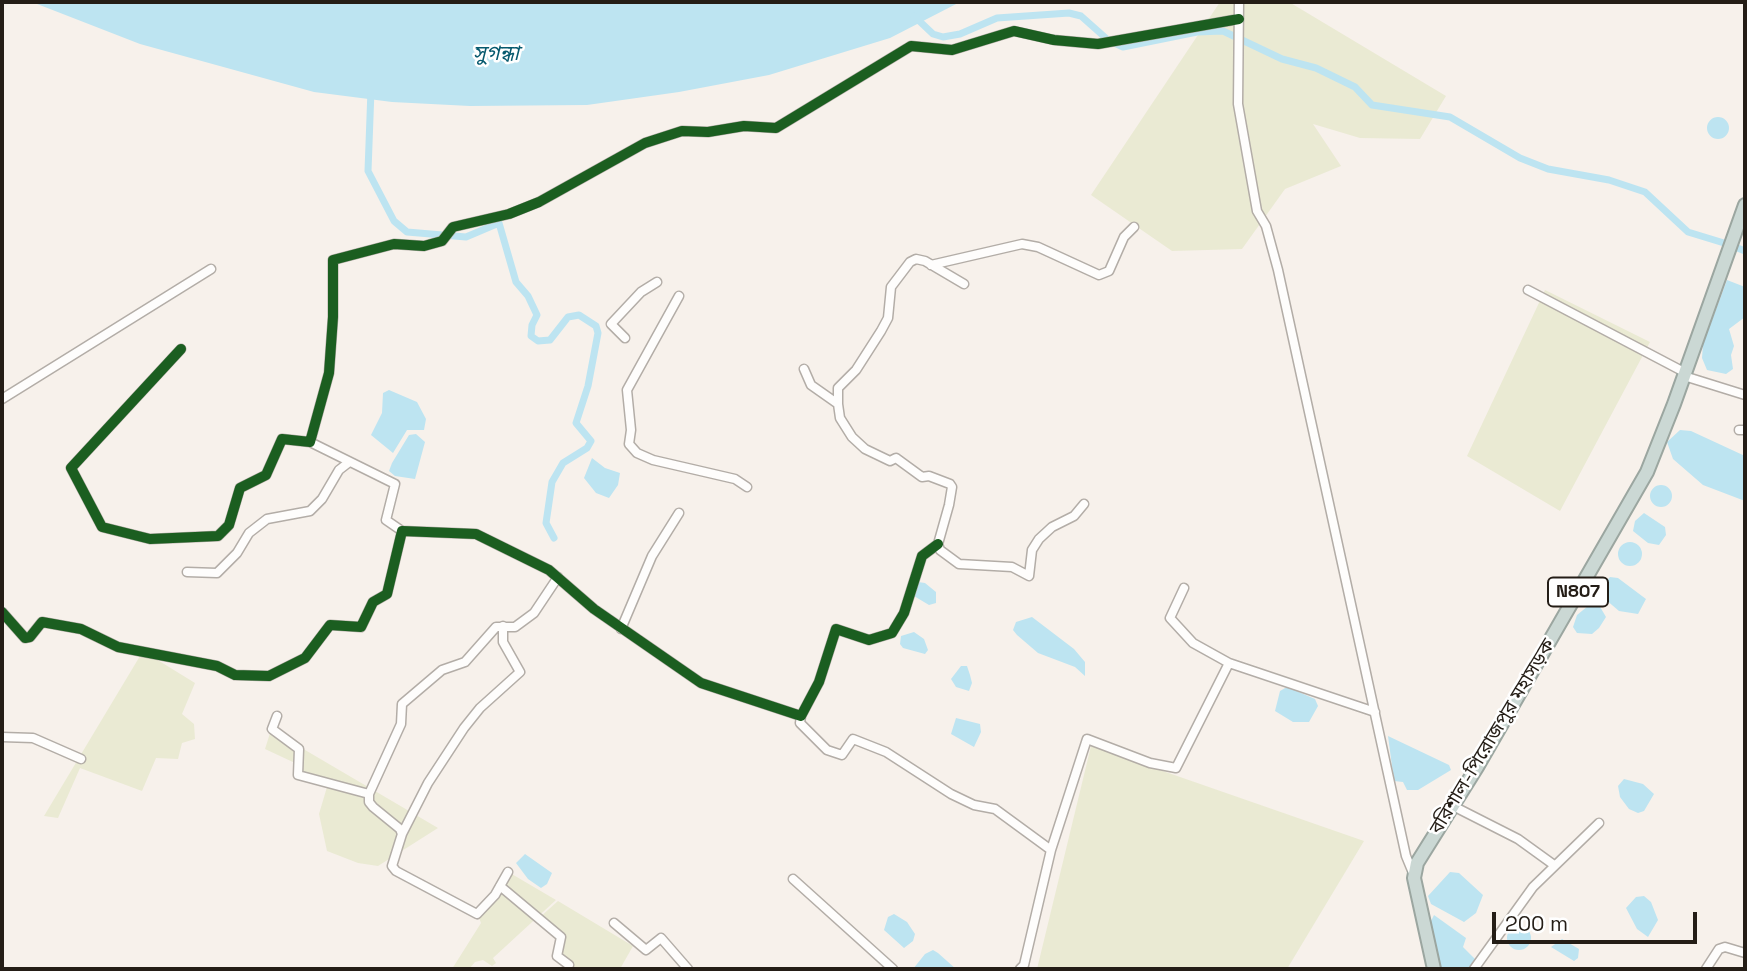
<!DOCTYPE html>
<html>
<head>
<meta charset="utf-8">
<style>
  body { margin:0 }
  #map { position:relative; width:1747px; height:971px; overflow:hidden; background:#f7f1eb; font-family:"Space Grotesk",sans-serif }
  canvas { display:block }
  .frame { position:absolute; inset:0; border:4px solid #241d16; pointer-events:none }
  .scale { position:absolute; left:1492px; top:912px; width:205px; height:32px; box-sizing:border-box; border:4px solid #241d16; border-top:0; padding-left:9px; font-size:21px; line-height:24px; white-space:nowrap; color:#241d16; -webkit-text-stroke:5px #fff; paint-order:stroke }
</style>
</head>
<body>
<div id="map">
<canvas width="1747" height="971"></canvas>
<div class="frame"></div>
<div class="scale">200 m</div>
</div>
<script>
const ctx = document.querySelector('canvas').getContext('2d');
ctx.lineJoin = 'round';
function paint(path, color) { ctx.fillStyle = color; ctx.fill(path, 'evenodd'); }
const toPath = rows => new Path2D(rows.map(r => 'M' + r).join(''));
function strokePath(path, color, width, dash) { ctx.strokeStyle = color; ctx.lineWidth = width; ctx.lineCap = dash ? 'butt' : 'round'; ctx.setLineDash(dash || []); ctx.stroke(path); }
function drawText(font, color, halo, rows, align = 'center') {
  ctx.font = font + ' "Space Grotesk","Noto Sans Bengali",sans-serif'; ctx.lineWidth = 5; ctx.setLineDash([]); ctx.textBaseline = 'middle'; ctx.strokeStyle = halo; ctx.fillStyle = color; for (const [text, x, y, turn = 0] of rows) {
    ctx.save(); ctx.translate(x, y); ctx.rotate((+turn || 0) * Math.PI / 180); ctx.textAlign = isNaN(turn) ? turn : align; if (halo) ctx.strokeText(text, 0, 0); ctx.fillText(text, 0, 0); ctx.restore();
  }
}
const green = toPath([
  [1220,2,1289,2,1446,96,1420,139,1360,138,1313,124,1341,166,1285,189,1242,249,1172,251,1091,195],
  [1545,290,1650,342,1560,511,1467,456],
  [143,651,195,683,182,714,194,724,195,739,182,743,178,759,156,758,142,791,80,768,58,818,44,816],
  [271,730,438,828,378,866,358,863,327,851,319,814,327,787,295,778,295,763,265,749],
  [1091,746,1364,841,1287,969,1037,969],
  [510,873,556,900,493,958,496,963,492,966,483,960,475,962,469,969,452,969,481,923,478,915],
  [558,901,633,946,620,969,571,967,559,954,564,938,539,918]
]);
const water = toPath([
  [32,2,960,2,890,38,769,75,679,92,587,105,470,106,392,102,314,92,140,44],
  '1707 128a11 11 0 1 1 22 0a11 11 0 1 1-22 0Z',
  [1727,280,1745,287,1745,317,1729,329,1734,346,1731,355,1733,369,1726,374,1707,370,1702,358,1703,344],
  [389,390,417,402,426,419,424,430,407,430,393,453,371,435,382,413,383,393],
  [1680,430,1691,431,1745,456,1745,501,1703,485,1673,459,1667,442],
  [416,434,425,442,415,479,395,476,389,471,392,463,409,435],
  [592,458,605,468,620,473,618,485,609,498,596,493,584,478],
  '1650 496a11 11 0 1 1 22 0a11 11 0 1 1-22 0Z',
  [1644,513,1665,527,1666,535,1659,545,1648,543,1633,531,1635,521],
  '1618 554a12 12 0 1 1 24 0a12 12 0 1 1-24 0Z',
  [1610,577,1618,578,1646,599,1638,614,1619,611,1605,599,1602,586],
  [918,582,925,583,936,592,936,603,929,605,914,596],
  [1599,605,1606,617,1599,628,1592,634,1577,633,1573,627,1577,615,1588,606],
  [1032,617,1074,649,1085,662,1085,676,1075,667,1038,653,1017,635,1013,630,1016,622],
  [914,632,924,639,928,650,925,654,903,648,900,644,901,636],
  [961,666,967,666,970,675,972,683,969,691,956,687,951,679],
  [1287,687,1315,699,1318,706,1309,722,1293,722,1275,711,1280,691],
  [956,718,980,724,981,732,974,747,951,734],
  [1388,736,1449,765,1451,770,1418,790,1407,790,1403,782,1394,781],
  [1624,779,1643,784,1654,794,1644,811,1638,813,1629,809,1620,797,1618,786],
  [525,854,552,873,547,884,541,888,528,879,516,863],
  [1450,872,1459,873,1483,895,1476,913,1464,922,1431,904,1428,896],
  [1644,896,1651,902,1658,920,1648,937,1637,929,1626,908,1636,897],
  [894,914,907,922,915,934,913,941,904,948,884,930,888,917],
  [1434,915,1466,938,1463,947,1475,959,1468,969,1441,969,1429,925],
  '1507 938a12 12 0 1 1 24 0a12 12 0 1 1-24 0Z',
  [1562,939,1579,949,1578,958,1574,961,1551,947],
  [933,950,938,953,956,969,913,969,925,954]
]);
const canal = toPath([
  [914,16,933,34,943,37,960,34,997,18,1069,13,1081,16,1108,40,1123,47,1197,32,1223,31,1282,59,1316,68,1355,87,1372,105,1450,117,1520,158,1548,169,1609,180,1645,192,1688,232,1724,243],
  [371,90,368,171,394,221,407,232,466,237,499,223,516,282,528,296,537,315,532,325,531,336,538,341,550,340,568,317,579,315,596,326,598,333,588,386,576,423,591,441,587,448,563,463,552,482,546,523,554,538],
  [1735,247,1745,251]
]);
const minor = toPath([
  [1239,2,1238,104,1257,211,1266,226,1278,270,1406,856,1413,873],
  [931,265,1022,244,1038,247,1099,275,1109,271,1124,237,1134,227],
  [1528,290,1686,373],
  [679,296,627,390,631,430,629,444,637,453,653,460,735,479,747,487],
  [625,338,611,324,641,292,657,282],
  [181,349,71,468,102,527,150,539,218,536,229,525,240,488,266,475,282,439,310,442,329,373,333,317,333,260,394,244,424,246,442,241,453,227,509,214,539,202,645,143,682,131,708,132,744,126,776,128,911,46,952,50,1014,31,1054,40,1098,44,1239,19],
  [804,369,811,385,838,404,840,418,852,437,865,449,890,461,896,458,922,477,929,476,950,484,952,487,949,505,938,544,940,550,959,564,1012,567,1029,576,1032,550,1039,539,1052,527,1074,516,1084,504],
  [1684,376,1745,395],
  [2,399,211,269],
  [838,404,838,388,856,370,881,331,888,318,891,287,910,262,916,259,925,261,964,284],
  [1739,430,1745,430],
  [310,442,395,484,386,520,402,531],
  [187,572,217,573,237,553,249,533,267,519,310,511,322,499,339,470,348,463],
  [1184,588,1170,618,1193,643,1229,663,1375,712],
  [2,612,25,638,30,637,42,622,81,629,118,647,217,666,235,675,269,676,305,658,330,625,361,627,373,602,387,594,402,531,476,534,549,570,594,609,701,683,801,716,819,682,836,629,869,640,892,633,904,613,922,556,938,544],
  [621,629,652,556,679,513],
  [277,716,272,729,299,749,298,775,369,794,369,802,373,807,400,829,402,834,392,866,396,871,477,914,495,895,508,872],
  [801,716,800,723,827,750,842,755,853,739,886,752,951,794,974,805,995,809,1051,850,1087,739,1150,763,1176,768,1229,663],
  [2,737,33,738,81,759],
  [369,794,401,724,402,704,442,670,465,662,496,627,515,627,534,613,558,577],
  [1453,806,1518,839,1554,865],
  [402,834,428,783,464,728,480,708,520,672,503,642,503,626],
  [793,879,893,969],
  [500,886,561,937,557,956,569,965],
  [614,923,646,950,661,938,688,969],
  [1020,969,1024,965,1051,850],
  [1474,969,1533,887,1599,823],
  [1706,969,1719,949,1725,947,1745,953]
]);
const highway = toPath([
  [1434,969,1414,878,1417,863,1477,767,1647,472,1674,404,1745,205]
]);
const cycleway = toPath([
  [181,349,71,468,102,527,150,539,218,536,229,525,240,488,266,475,282,439,310,442,329,373,333,317,333,260,394,244,424,246,442,241,453,227,509,214,539,202,645,143,682,131,708,132,744,126,776,128,911,46,952,50,1014,31,1054,40,1098,44,1239,19],
  [2,612,25,638,30,637,42,622,81,629,118,647,217,666,235,675,269,676,305,658,330,625,361,627,373,602,387,594,402,531,476,534,549,570,594,609,701,683,801,716,819,682,836,629,869,640,892,633,904,613,922,556,938,544]
]);
const shields = [
  [1578,592,60]
];
const shieldNames = [
  ["N807",1578,592]
];
const streetNames = [
  ["বরিশাল-পিরোজপুর মহাসড়ক",1493,737,-59]
];
const waterNames = [
  ["সুগন্ধা",496,54]
];
paint(green, '#eaead3');
paint(water, '#bde4f1');
strokePath(canal, '#bde4f1', 7);
strokePath(minor, '#b3ada7', 11);
strokePath(highway, '#9ba6a0', 16);
strokePath(minor, '#fefdfc', 8);
strokePath(highway, '#cbd8d4', 12);
strokePath(cycleway, '#1b5e20', 10);
for (const [x, y, w] of shields) { const box = new Path2D(); box.roundRect(x - w / 2, y - 14.5, w, 29, 5); ctx.fillStyle = '#fff'; ctx.fill(box); strokePath(box, '#241d16', 2); }
drawText('bold 18px', '#241d16', null, shieldNames);
drawText('19px', '#241d16', '#fff', streetNames);
drawText('italic 21px', '#06596e', '#fff', waterNames);
</script>
</body>
</html>
